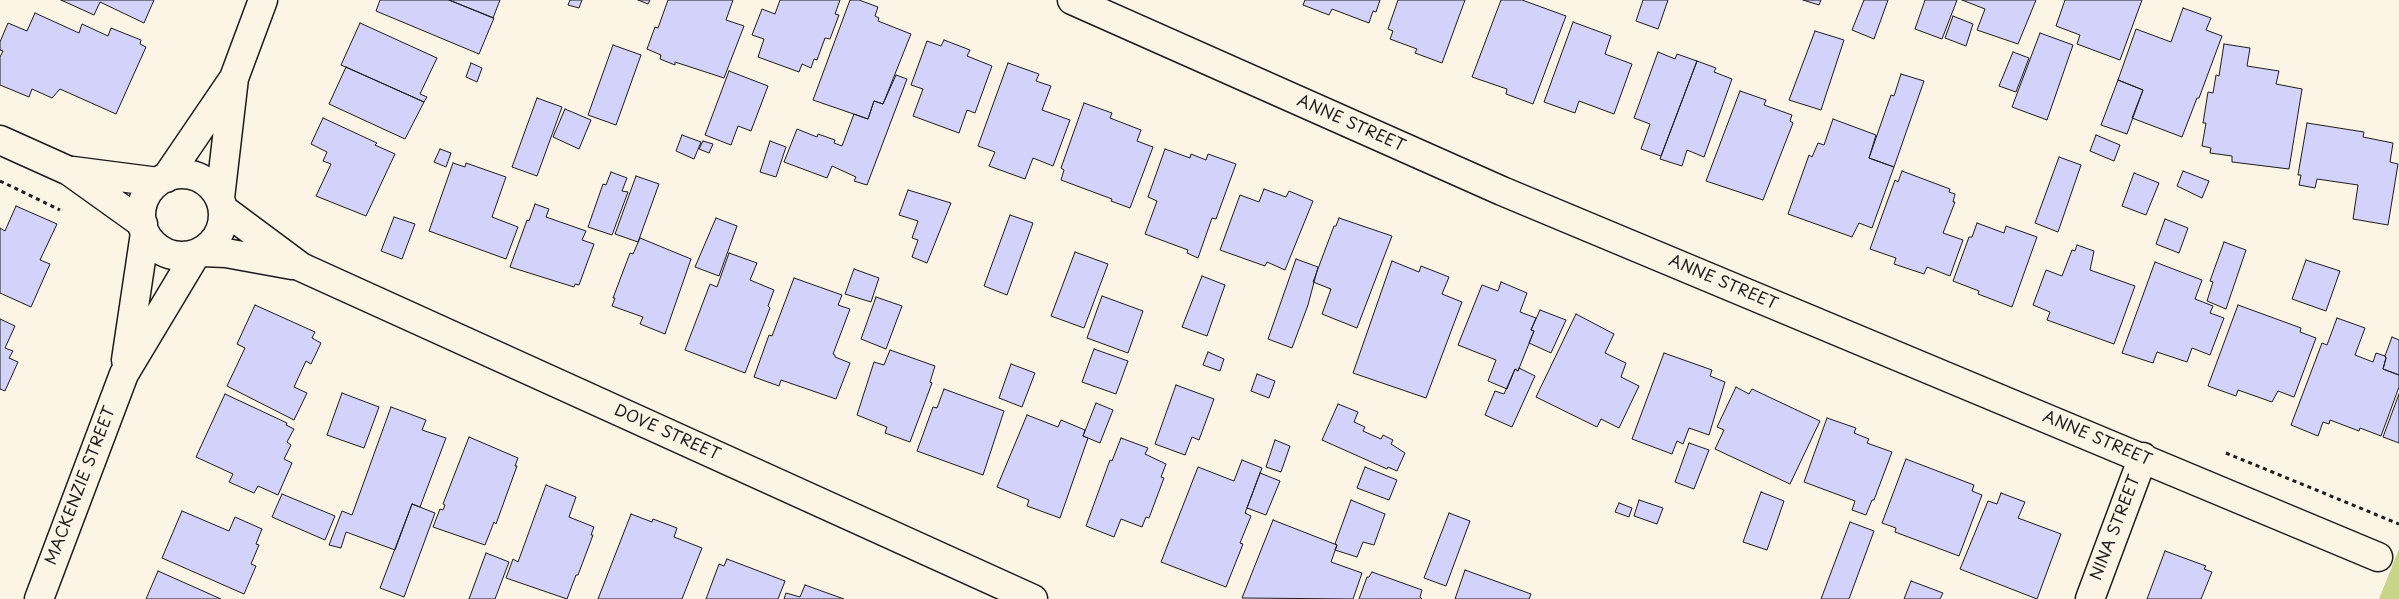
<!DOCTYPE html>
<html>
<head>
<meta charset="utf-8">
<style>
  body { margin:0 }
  canvas { display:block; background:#fcf5e5 }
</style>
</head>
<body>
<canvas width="2399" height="599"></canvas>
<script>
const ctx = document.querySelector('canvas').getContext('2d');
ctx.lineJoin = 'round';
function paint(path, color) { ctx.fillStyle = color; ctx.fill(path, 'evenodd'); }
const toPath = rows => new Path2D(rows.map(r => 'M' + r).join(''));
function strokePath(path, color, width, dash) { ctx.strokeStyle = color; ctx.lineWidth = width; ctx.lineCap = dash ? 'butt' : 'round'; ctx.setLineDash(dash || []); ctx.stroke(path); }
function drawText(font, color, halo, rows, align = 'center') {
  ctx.font = font + ' "Playpen Sans",sans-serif'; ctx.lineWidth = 4; ctx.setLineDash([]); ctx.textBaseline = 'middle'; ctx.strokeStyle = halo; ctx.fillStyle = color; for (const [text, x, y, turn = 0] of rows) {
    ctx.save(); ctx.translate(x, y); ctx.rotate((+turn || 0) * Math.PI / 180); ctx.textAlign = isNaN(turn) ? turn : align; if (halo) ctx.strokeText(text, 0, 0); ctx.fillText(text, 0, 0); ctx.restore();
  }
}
const green = toPath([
  [2399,549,2399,599,2379,599]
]);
const building = toPath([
  [61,0,154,0,144,23,100,2,94,15,61,0],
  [380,0,449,0,494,18,479,54,376,11,380,0],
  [449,0,500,0,493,18,449,0],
  [570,0,582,0,579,8,568,5,570,0],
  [638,0,650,0,648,4,638,0],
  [668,0,733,0,726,20,744,26,724,78,675,62,675,65,660,59,661,55,647,49,655,27,658,28,668,0],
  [780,0,840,0,835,14,839,15,830,39,825,38,817,60,814,59,811,68,802,64,799,72,758,57,764,39,752,35,762,9,775,14,780,0],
  [850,0,859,0,878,7,875,16,879,18,878,21,911,34,883,104,874,101,868,119,813,100,850,0],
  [1305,0,1380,0,1376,12,1373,11,1369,23,1332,9,1329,15,1303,5,1305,0],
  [1398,0,1465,0,1442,63,1415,53,1417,49,1390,39,1393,31,1388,29,1398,0],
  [1501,0,1522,0,1566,16,1533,104,1506,94,1507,89,1472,77,1501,0],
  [1643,0,1668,0,1658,29,1636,21,1643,0],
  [1803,0,1821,0,1819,5,1803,0],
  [1864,0,1888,0,1874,39,1852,30,1864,0],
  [1925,0,1957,0,1942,39,1915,29,1925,0],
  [1962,0,2036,0,2018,44,1977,30,1985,9,1962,0],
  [2065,0,2142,0,2120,60,2077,44,2080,35,2056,26,2065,0],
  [2183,8,2211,18,2206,30,2222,36,2199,98,2197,98,2182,137,2132,118,2143,90,2118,80,2136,29,2171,42,2183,8],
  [35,13,79,33,82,24,108,36,111,28,141,40,140,44,146,47,116,114,60,89,52,98,32,89,29,97,0,85,0,57,3,51,0,50,0,42,8,23,27,31,35,13],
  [1953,16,1973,24,1966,46,1945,38,1953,16],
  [1573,22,1611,36,1605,54,1632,64,1614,114,1579,101,1575,113,1544,102,1573,22],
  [360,23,437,58,420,94,427,97,424,102,341,65,360,23],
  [1815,31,1844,40,1821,110,1789,100,1815,31],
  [2040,33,2073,45,2047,120,2012,107,2040,33],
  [944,40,970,50,967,56,992,66,975,113,967,110,959,133,913,116,923,89,911,85,927,41,941,46,944,40],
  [2224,44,2250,48,2247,66,2279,71,2276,84,2302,89,2289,169,2232,162,2232,156,2210,153,2211,148,2202,146,2206,123,2203,123,2208,92,2213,93,2216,75,2219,76,2224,44],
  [613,45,641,55,616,125,588,115,613,45],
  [1658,52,1675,59,1677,54,1697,61,1661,156,1641,149,1650,124,1634,118,1658,52],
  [2013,52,2029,58,2016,92,1999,86,2013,52],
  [1697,61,1716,68,1714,72,1732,79,1704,157,1687,150,1682,166,1660,159,1697,61],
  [471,63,482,68,477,82,466,77,471,63],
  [1008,63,1039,74,1036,81,1051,86,1042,110,1070,120,1053,166,1033,158,1025,179,989,166,995,152,978,146,1008,63],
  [346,67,424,102,405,139,329,104,346,67],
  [729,71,768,86,751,131,738,126,731,145,705,135,729,71],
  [1901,74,1924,81,1894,167,1869,158,1891,95,1894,96,1901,74],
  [896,75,907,79,867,185,854,181,856,177,832,166,827,178,784,162,797,129,817,137,818,134,835,140,834,143,842,146,854,114,868,119,874,101,883,104,896,75],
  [2118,80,2143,90,2127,134,2101,125,2118,80],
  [1740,91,1766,100,1764,105,1792,115,1790,121,1793,123,1763,200,1706,181,1740,91],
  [537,98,562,107,537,176,512,167,537,98],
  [1084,103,1112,113,1110,118,1141,130,1137,141,1153,147,1130,208,1111,201,1112,199,1061,180,1064,170,1061,168,1084,103],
  [565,109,591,120,579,149,553,137,565,109],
  [323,118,377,143,375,145,395,154,366,216,316,196,331,164,323,161,327,152,311,144,323,118],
  [1833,119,1876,135,1869,158,1894,167,1872,228,1859,223,1852,237,1788,214,1809,155,1812,157,1818,143,1824,145,1833,119],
  [2307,123,2364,132,2363,137,2393,143,2390,162,2398,164,2388,225,2353,219,2358,185,2317,179,2315,188,2299,185,2301,175,2298,175,2307,123],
  [682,135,701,142,694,159,676,151,682,135],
  [2096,135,2120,145,2114,161,2090,151,2096,135],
  [703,141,713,144,709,153,699,149,703,141],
  [770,141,786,147,776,177,760,172,770,141],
  [440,149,451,153,446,167,434,162,440,149],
  [1165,149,1190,158,1191,154,1206,160,1208,154,1236,164,1216,219,1212,218,1198,258,1187,253,1188,250,1145,234,1157,201,1148,197,1165,149],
  [2059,157,2081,165,2058,232,2035,223,2059,157],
  [453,163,465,167,466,163,506,177,492,217,518,227,506,259,429,231,453,163],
  [1902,171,1950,189,1949,192,1955,194,1953,202,1955,202,1943,233,1963,240,1950,276,1927,267,1924,274,1894,264,1896,258,1870,249,1895,180,1898,182,1902,171],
  [2183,171,2209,181,2202,198,2177,186,2183,171],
  [611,172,627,178,622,191,628,192,612,235,588,227,603,184,606,185,611,172],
  [2134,173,2159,183,2146,215,2122,206,2134,173],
  [636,176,659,184,638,242,615,234,636,176],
  [1264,189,1286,197,1289,191,1313,201,1285,270,1267,262,1265,266,1220,250,1240,195,1259,202,1264,189],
  [908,190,951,203,927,263,912,257,918,240,912,238,918,221,899,215,908,190],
  [535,204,549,209,546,217,586,231,582,240,594,244,579,285,575,284,574,287,510,267,527,220,529,221,535,204],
  [16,206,57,224,40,260,50,264,31,307,0,293,0,228,5,231,16,206],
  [1010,215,1033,223,1007,295,984,286,1010,215],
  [394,217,415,224,402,259,381,251,394,217],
  [716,218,737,226,719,276,695,267,716,218],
  [1339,218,1392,236,1357,328,1322,314,1331,289,1313,282,1334,226,1336,226,1339,218],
  [2165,219,2188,228,2179,253,2156,244,2165,219],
  [1977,223,2004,233,2006,226,2037,237,2012,307,1978,294,1979,291,1953,281,1969,237,1972,237,1977,223],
  [640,238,691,259,665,334,640,324,643,317,612,306,615,298,613,298,630,253,633,254,640,238],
  [2224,242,2246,250,2226,309,2207,301,2213,282,2210,281,2224,242],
  [2077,245,2094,251,2090,270,2135,286,2114,344,2047,320,2050,312,2033,305,2046,270,2062,276,2072,250,2075,251,2077,245],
  [1075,252,1108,264,1084,328,1051,316,1075,252],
  [729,253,757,263,750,280,774,290,768,306,770,308,745,373,685,350,710,284,717,287,729,253],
  [1296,259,1318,267,1308,305,1292,348,1268,339,1296,259],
  [2306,260,2340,271,2326,311,2292,299,2306,260],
  [1392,261,1419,272,1421,266,1449,277,1442,294,1462,302,1426,398,1353,373,1392,261],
  [2155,262,2202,280,2195,299,2213,306,2210,313,2224,318,2210,355,2192,348,2187,362,2157,352,2153,363,2122,353,2155,262],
  [854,269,879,278,871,302,845,294,854,269],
  [1202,276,1225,285,1207,336,1182,327,1202,276],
  [794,278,842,295,838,305,850,309,833,354,835,355,835,357,850,363,836,399,781,380,779,386,754,377,769,335,772,336,794,278],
  [1501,282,1527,293,1520,312,1536,318,1531,330,1534,331,1518,371,1515,369,1507,389,1488,381,1496,360,1458,345,1482,285,1498,291,1501,282],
  [1102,296,1143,311,1128,353,1087,338,1102,296],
  [876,297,902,306,886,349,861,339,876,297],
  [255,305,315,332,312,338,321,343,311,364,306,361,294,387,307,393,294,420,227,386,245,348,237,344,255,305],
  [2238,305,2301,328,2300,332,2316,338,2294,397,2278,391,2272,402,2238,390,2236,396,2208,386,2238,305],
  [1540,310,1566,320,1551,353,1529,343,1534,331,1531,330,1540,310],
  [1576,314,1614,334,1605,353,1626,363,1621,377,1639,386,1619,428,1601,419,1597,427,1536,397,1576,314],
  [2337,318,2365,328,2355,355,2373,362,2376,353,2385,356,2386,358,2383,369,2399,375,2399,387,2381,436,2360,428,2359,431,2330,420,2329,424,2323,422,2318,436,2291,425,2322,343,2327,345,2337,318],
  [0,319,15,326,5,348,13,351,9,358,18,362,5,391,0,389,0,319],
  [2392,337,2399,340,2399,375,2383,369,2386,358,2385,356,2392,337],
  [1094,349,1128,361,1116,394,1082,382,1094,349],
  [890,350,935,366,930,382,932,383,910,442,885,433,887,427,857,415,874,362,884,365,890,350],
  [1208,352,1224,359,1220,371,1203,365,1208,352],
  [1664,353,1712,370,1710,376,1725,382,1709,435,1689,428,1683,444,1677,441,1672,454,1632,439,1664,353],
  [1011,364,1035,373,1022,407,999,398,1011,364],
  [1519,368,1535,376,1512,427,1485,415,1495,391,1504,394,1515,369,1518,371,1519,368],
  [1257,374,1275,381,1269,398,1251,391,1257,374],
  [1176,385,1214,399,1199,440,1192,437,1185,455,1155,444,1176,385],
  [1736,387,1749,394,1752,389,1820,421,1790,484,1715,449,1724,430,1717,427,1736,387],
  [944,389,1004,411,983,475,917,451,933,407,937,408,944,389],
  [342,393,379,407,364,448,327,435,342,393],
  [225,394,287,423,286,425,294,429,287,442,291,445,284,459,292,463,278,495,258,486,254,493,229,482,233,474,196,457,225,394],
  [2399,394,2399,443,2383,437,2399,394],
  [1096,403,1113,410,1100,443,1083,436,1096,403],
  [1338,404,1358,412,1354,422,1365,427,1363,431,1381,439,1383,435,1393,440,1391,444,1405,453,1397,471,1388,467,1387,469,1322,440,1338,404],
  [391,407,426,420,422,430,446,438,420,507,412,504,395,550,346,532,341,548,329,545,342,511,352,515,391,407],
  [1027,415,1058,427,1061,420,1085,430,1083,436,1088,438,1060,518,1027,506,1029,500,997,487,1027,415],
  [1827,418,1856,428,1854,433,1869,439,1867,443,1892,452,1874,500,1872,500,1866,515,1852,510,1855,501,1804,482,1827,418],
  [469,437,518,458,515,466,517,466,496,524,494,522,485,545,433,527,440,509,443,510,445,505,443,504,469,437],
  [1121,438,1148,448,1145,454,1166,464,1161,477,1164,478,1149,518,1146,517,1142,527,1121,519,1114,537,1086,526,1110,460,1112,461,1121,438],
  [1275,440,1290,446,1281,472,1266,467,1275,440],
  [1689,443,1709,450,1694,489,1675,482,1689,443],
  [1906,459,1974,485,1972,491,1982,495,1959,556,1895,532,1896,528,1882,523,1906,459],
  [1242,460,1262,468,1245,513,1251,516,1240,543,1243,544,1226,587,1161,562,1198,467,1234,481,1242,460],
  [1365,467,1397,480,1389,500,1357,488,1365,467],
  [1260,473,1280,481,1266,515,1247,508,1260,473],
  [546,485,576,497,569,517,594,527,591,535,593,535,578,575,576,575,567,599,506,578,513,559,518,562,546,485],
  [1761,492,1784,501,1767,550,1743,542,1761,492],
  [2001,493,2025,502,2018,518,2061,534,2037,599,1960,569,1988,501,1997,504,2001,493],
  [282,494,335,516,325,540,272,517,282,494],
  [1351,500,1385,514,1374,545,1363,542,1357,557,1335,550,1337,545,1335,544,1351,500],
  [1639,500,1663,508,1657,524,1634,516,1639,500],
  [1619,503,1632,508,1629,517,1615,512,1619,503],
  [412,504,435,513,404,597,380,588,412,504],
  [182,511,229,531,235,517,262,529,256,544,259,545,251,564,256,566,244,594,162,558,182,511],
  [1449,513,1470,521,1446,586,1424,578,1449,513],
  [631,514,652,522,653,519,677,528,674,537,702,548,682,599,598,599,631,514],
  [1273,520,1337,545,1331,562,1362,573,1353,599,1242,598,1273,520],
  [1850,522,1874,531,1849,599,1821,599,1850,522],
  [2165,551,2206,566,2204,569,2212,572,2201,599,2147,599,2165,551],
  [486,553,509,562,495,599,469,599,486,553],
  [727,559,785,581,778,599,706,599,719,564,724,566,727,559],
  [1465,570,1531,594,1529,599,1455,599,1465,570],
  [158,571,221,599,146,599,158,571],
  [1372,572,1422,590,1420,597,1422,599,1359,599,1367,577,1369,577,1372,572],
  [1911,581,1943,593,1940,599,1904,599,1911,581],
  [805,585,844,599,784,599,786,593,800,597,805,585]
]);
const path = toPath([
  [0,181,60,210],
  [2226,453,2399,524]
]);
const street = toPath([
  [1072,0,1502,191,2378,557],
  [0,140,69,171,143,224],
  [73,171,158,182],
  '141 215a41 41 0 1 1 82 0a41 41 0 1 1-82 0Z',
  [166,178,232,81],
  [220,198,234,78,263,0],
  [223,209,301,267,1033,599],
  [202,252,226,253,292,265],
  [126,360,145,233],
  [39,599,124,374,196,254],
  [2090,599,2143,457]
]);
const streetNames = [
  ["ANNE STREET",1351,124,24],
  ["ANNE STREET",1723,283,23],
  ["DOVE STREET",667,433,24],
  ["ANNE STREET",2097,439,23],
  ["MACKENZIE STREET",81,486,-69],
  ["NINA STREET",2116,528,-69]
];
paint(green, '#c8d488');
paint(building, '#d3d2fb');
strokePath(building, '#1c1c1c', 1);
strokePath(street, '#1c1c1c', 31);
strokePath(path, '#1c1c1c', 3, [4, 4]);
strokePath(street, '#fcf5e5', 28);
drawText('16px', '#1c1c1c', '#fcf5e5', streetNames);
</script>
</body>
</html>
